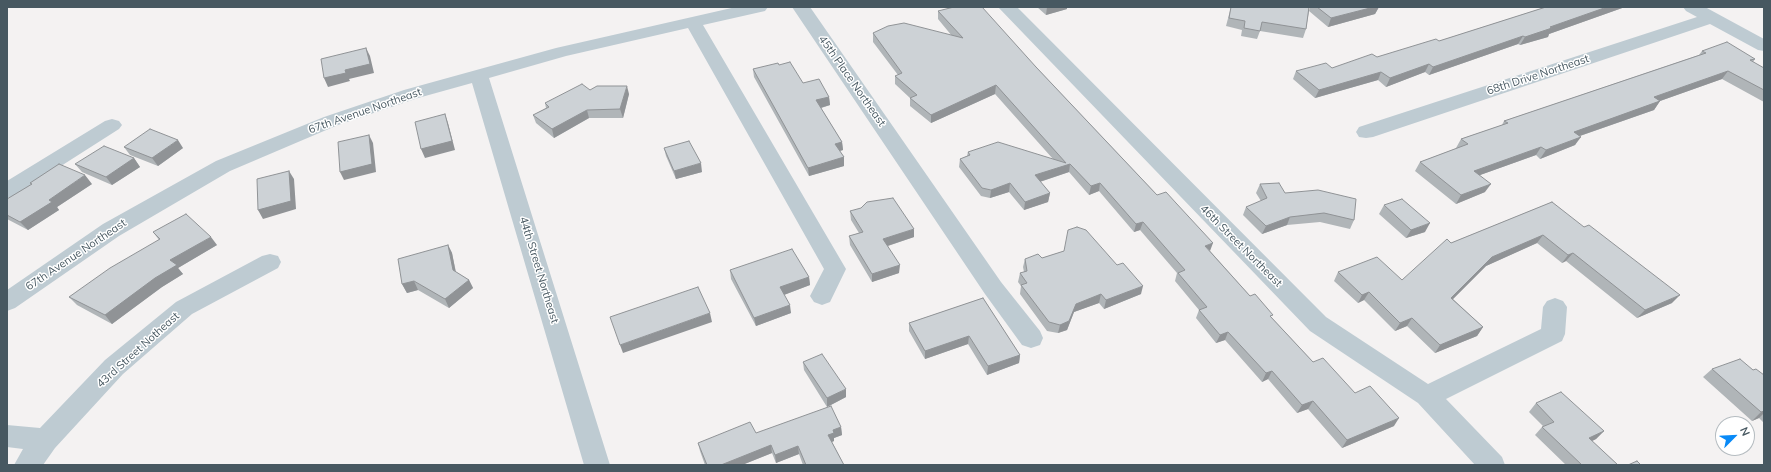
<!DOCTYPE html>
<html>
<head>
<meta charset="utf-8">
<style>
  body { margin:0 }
  #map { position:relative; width:1771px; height:472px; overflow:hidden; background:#f4f2f2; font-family:Mulish,sans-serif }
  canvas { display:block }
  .frame { position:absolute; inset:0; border:8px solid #475861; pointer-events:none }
  .north { position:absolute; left:1715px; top:416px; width:40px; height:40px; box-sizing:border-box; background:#fff; border:1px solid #b5bcc0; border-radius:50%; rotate:66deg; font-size:11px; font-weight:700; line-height:16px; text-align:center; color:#475861 }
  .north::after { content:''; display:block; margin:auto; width:14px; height:18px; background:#098af7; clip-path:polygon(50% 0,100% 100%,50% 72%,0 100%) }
</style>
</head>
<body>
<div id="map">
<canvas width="1771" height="472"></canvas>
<div class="frame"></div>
<div class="north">N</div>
</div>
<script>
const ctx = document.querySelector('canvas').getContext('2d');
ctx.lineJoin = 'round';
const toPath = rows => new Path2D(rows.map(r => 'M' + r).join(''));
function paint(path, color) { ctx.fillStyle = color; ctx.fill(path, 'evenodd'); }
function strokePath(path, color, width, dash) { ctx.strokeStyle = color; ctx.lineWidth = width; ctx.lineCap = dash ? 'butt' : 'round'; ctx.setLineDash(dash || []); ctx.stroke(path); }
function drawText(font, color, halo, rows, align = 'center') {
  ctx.font = font + ' Mulish,sans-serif'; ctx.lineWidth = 3; ctx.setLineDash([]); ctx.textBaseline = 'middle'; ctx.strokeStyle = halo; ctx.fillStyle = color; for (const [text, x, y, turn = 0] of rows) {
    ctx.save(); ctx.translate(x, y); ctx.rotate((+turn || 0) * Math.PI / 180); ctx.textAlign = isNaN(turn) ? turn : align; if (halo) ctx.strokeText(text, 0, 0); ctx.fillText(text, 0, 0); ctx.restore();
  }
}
const minor = toPath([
  [736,7,768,7,765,11,703,25,846,269,830,302,822,305,814,302,810,296,824,269,688,28,566,56,489,78,610,465,584,465,472,83,418,98,338,125,230,171,119,236,15,308,7,311,7,290,103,224,216,161,324,117,404,90,556,48,736,7],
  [792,7,810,7,1001,282,1040,331,1043,338,1040,345,1031,348,1022,345,985,294,792,7],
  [998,7,1017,7,1326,317,1428,384,1541,329,1543,307,1547,301,1555,298,1563,301,1567,307,1565,334,1562,341,1446,399,1502,457,1505,465,1475,465,1418,403,1310,331,998,7],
  [1683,7,1705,7,1764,39,1764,51,1758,50,1710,24,1373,137,1366,138,1359,137,1356,132,1359,127,1697,17,1686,11,1683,7],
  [112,119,119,121,122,125,119,129,14,196,7,198,7,181,105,121,112,119],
  [270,254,278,256,281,262,278,268,192,314,123,374,55,448,43,465,14,465,23,449,7,447,7,425,40,428,105,360,176,302,262,256,270,254]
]);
const wall = toPath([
  [1037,7,1067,7,1067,9,1046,15],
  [1231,7,1309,7,1309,11,1310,7,1379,7,1375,14,1328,27,1309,11,1306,29,1303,38,1260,31,1257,39,1241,36,1242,30,1226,26],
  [1546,7,1625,7,1549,34,1548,37,1520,45,1518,44,1429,75,1425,72,1386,87,1378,80,1315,98,1293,79,1296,71,1332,68,1377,57,1439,41],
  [938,11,1036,67,1210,251,1250,296,1272,318,1313,362,1355,393,1394,426,1342,448,1308,409,1297,413,1268,379,1262,382,1225,340,1216,343,1196,318,1199,310,1175,281,1177,273,1140,230,1134,232,1099,191,1089,195,1069,172,1040,182,1050,193,1048,202,1024,210,1009,192,990,198,981,196,959,167,960,159,967,156,968,152,1053,159,995,94,931,123,910,106,910,98,895,84,895,76,898,75,873,42,873,33,952,36,938,19],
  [1702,51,1755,59,1753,62,1764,68,1764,102,1722,79,1660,101,1654,110,1580,136,1575,145,1540,159,1536,155,1480,175,1485,192,1456,204,1415,171,1420,162,1457,148,1456,148,1461,139,1502,125,1504,121,1699,55],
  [779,65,803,83,829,97,830,105,821,108,842,142,843,150,840,151,844,157,844,166,809,176,754,77,753,69],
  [590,90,629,94,623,118,589,118,554,138,536,123,533,115,546,108,545,103],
  [124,147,183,148,158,166,130,155],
  [664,148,702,172,676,179,666,156],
  [134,158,140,167,112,185,82,172,75,164],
  [30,183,92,184,57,207,59,210,28,230,7,219,7,199,31,185],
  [1260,184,1285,193,1354,220,1350,229,1320,222,1287,225,1262,234,1243,215,1246,207,1261,201,1256,193],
  [1552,202,1672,303,1637,318,1566,261,1562,263,1537,243,1486,266,1453,299,1483,327,1477,336,1435,353,1407,326,1395,331,1364,300,1358,303,1334,281,1338,272,1402,280,1451,243],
  [1384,205,1425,232,1406,238,1379,214],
  [850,211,914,237,888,246,899,273,872,282,850,245,849,236,859,233,851,220],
  [153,232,217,245,178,268,183,274,162,287,112,324,77,305,69,297,159,240],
  [448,245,452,253,456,272,469,280,473,288,449,308,418,290,407,293,402,284],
  [1064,251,1141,294,1104,309,1099,303,1074,312,1067,330,1058,333,1047,331,1020,294,1021,286,1018,282,1020,273,1024,272,1023,267,1025,259,1042,258],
  [730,270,809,277,810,285,784,295,791,313,756,326,731,279],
  [983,298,1020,355,1019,363,987,375,968,344,925,359,909,331,909,323],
  [803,362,846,397,827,407,804,370],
  [1712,369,1753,370,1764,375,1764,423,1759,418,1752,421,1703,377],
  [1536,403,1604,431,1596,439,1592,441,1618,465,1566,465,1535,435,1542,427,1544,427,1529,412],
  [841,427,842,435,834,438,834,441,832,442,844,465,803,465,799,454,776,463,772,453,742,465,705,465,700,451,698,443]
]);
const shadedWall = toPath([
  [1047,7,1067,7,1067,9,1046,15],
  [1374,7,1379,7,1375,14,1328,27,1331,18],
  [1607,7,1625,7,1549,34,1548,37,1520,45,1525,37,1550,27],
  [1523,36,1518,44,1429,75,1433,67],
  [366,48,370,56,374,73,349,79,350,81,328,87,324,78,345,70],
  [1429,64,1425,72,1386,87,1390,78],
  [1728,71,1722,79,1660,101,1654,110,1568,140,1574,132,1654,97],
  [1381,72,1378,80,1315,98,1319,90],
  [996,85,995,94,931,123,931,115],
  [627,86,629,94,623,118,620,109],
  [829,97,830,105,817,109,816,100],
  [587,110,589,118,554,138,552,129],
  [445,114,448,123,455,150,425,158,421,149],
  [369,135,373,143,376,172,344,180,340,172],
  [1581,137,1575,145,1540,159,1546,150],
  [178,140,183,148,158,166,152,158],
  [842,142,843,150,836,152,835,144],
  [1541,147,1536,155,1469,179,1474,171],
  [844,157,844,166,809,176,808,168],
  [134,158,140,167,112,185,106,177],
  [701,163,702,172,676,179,674,171],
  [1070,164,1069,172,1033,184,1035,175],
  [289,171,294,179,296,209,263,219,258,210],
  [85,175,92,184,57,207,59,210,28,230,20,222,49,200],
  [1010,183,1009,192,990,198,991,190],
  [1100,183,1099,191,1089,195,1091,186],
  [1491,184,1485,192,1456,204,1461,195],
  [1050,193,1048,202,1024,210,1025,202],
  [1290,217,1287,225,1262,234,1266,226],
  [1143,222,1140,230,1134,232,1136,224],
  [1430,223,1425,232,1406,238,1411,230],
  [914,229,914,237,884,247,883,239],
  [1543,235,1537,243,1486,266,1446,306,1451,298,1492,257],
  [211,237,217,245,178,268,183,274,162,287,112,324,105,315,170,260],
  [1213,243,1210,251,1205,246],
  [448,245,452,253,457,279,453,270],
  [1573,253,1566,261,1562,263,1568,255],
  [900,265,899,273,872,282,872,274],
  [809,277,810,285,781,296,780,287],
  [469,280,473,288,449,308,445,299],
  [414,281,418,290,407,293,402,284],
  [1143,286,1141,294,1104,309,1106,300],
  [1369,292,1364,300,1358,303,1362,295],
  [1101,294,1099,303,1074,312,1067,330,1058,333,1060,325,1076,304],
  [1680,295,1672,303,1637,318,1645,310],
  [790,305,791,313,756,326,754,318],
  [710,313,712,322,623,353,620,345],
  [1412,318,1407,326,1395,331,1400,323],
  [1483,327,1477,336,1435,353,1440,345],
  [1228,332,1225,340,1216,343,1220,335],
  [969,336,968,344,925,359,925,351],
  [1020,355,1019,363,987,375,988,366],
  [1272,371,1268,379,1262,382,1266,373],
  [846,389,846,397,827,407,827,398],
  [1313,401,1308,409,1297,413,1302,405],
  [1764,411,1764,413,1759,418,1752,421,1761,412],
  [1399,418,1394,426,1342,448,1347,440],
  [841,427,842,435,834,438,834,441,829,443,828,435,833,430],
  [1604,431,1596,439,1582,446,1589,438],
  [771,445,772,453,742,465,721,465],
  [798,446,799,454,776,463,775,455]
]);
const building = toPath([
  [954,7,982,7,1036,67,1157,195,1166,192,1176,203,1213,243,1205,246,1250,296,1255,294,1273,315,1270,316,1313,362,1323,358,1355,393,1370,386,1399,418,1347,440,1313,401,1302,405,1272,371,1266,373,1228,332,1220,335,1199,310,1207,307,1178,273,1185,270,1143,222,1136,224,1100,183,1091,186,1070,164,1035,175,1050,193,1025,202,1010,183,991,190,982,188,960,159,970,155,968,152,998,142,1066,163,996,85,931,115,910,98,917,95,895,76,902,73,873,33,888,26,904,23,963,38,938,11,954,7],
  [1231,7,1309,7,1306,29,1262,22,1260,31,1244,28,1245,21,1229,18,1231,7],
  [1317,7,1374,7,1331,18,1317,7],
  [1546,7,1607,7,1550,27,1552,28,1525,37,1523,36,1433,67,1429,64,1390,78,1381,72,1319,90,1296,71,1326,63,1332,68,1372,54,1377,57,1436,39,1439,41,1546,7],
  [1727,42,1755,59,1750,60,1764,68,1764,90,1728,71,1654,97,1660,101,1574,132,1581,137,1546,150,1541,147,1474,171,1491,184,1461,195,1420,162,1468,144,1461,139,1508,123,1504,121,1706,53,1702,51,1727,42],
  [366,48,370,64,345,70,346,73,324,78,321,59,366,48],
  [790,62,803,83,819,79,829,97,816,100,842,142,835,144,844,157,808,168,753,69,778,63,779,65,790,62],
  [582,84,590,90,597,86,627,86,620,109,587,110,552,129,533,115,549,107,545,103,582,84],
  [445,114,452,141,421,149,415,122,445,114],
  [150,129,178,140,152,158,124,147,150,129],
  [369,135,372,164,340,172,338,142,369,135],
  [689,141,701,163,674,171,664,148,689,141],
  [104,146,134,158,106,177,75,164,104,146],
  [59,164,85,175,49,200,52,202,20,222,7,215,7,199,32,184,30,183,59,164],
  [289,171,291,201,258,210,257,179,289,171],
  [1279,183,1285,193,1318,190,1356,199,1354,220,1324,213,1290,217,1266,226,1246,207,1267,198,1260,184,1279,183],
  [893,198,914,229,883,239,900,265,872,274,849,236,863,232,850,211,861,208,867,202,893,198],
  [1402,199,1430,223,1411,230,1384,205,1402,199],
  [1552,202,1584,227,1589,225,1680,295,1645,310,1573,253,1568,255,1543,235,1492,257,1451,298,1483,327,1440,345,1412,318,1400,323,1369,292,1362,295,1338,272,1377,257,1402,280,1447,239,1451,243,1552,202],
  [186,214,211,237,170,260,177,265,155,278,105,315,69,297,110,268,160,239,153,232,186,214],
  [1077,227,1086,230,1117,265,1123,263,1143,286,1106,300,1101,294,1076,304,1069,321,1060,325,1049,322,1021,285,1027,283,1020,273,1027,271,1025,259,1038,254,1042,258,1064,251,1068,230,1077,227],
  [448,245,453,270,469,280,445,299,414,281,402,284,398,259,448,245],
  [792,249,809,277,780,287,790,305,754,318,730,270,792,249],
  [698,287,710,313,620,345,610,317,698,287],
  [983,298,1020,355,988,366,969,336,925,351,909,323,983,298],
  [822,354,846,389,827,398,803,362,822,354],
  [1740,359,1753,370,1756,369,1764,375,1764,411,1761,412,1712,369,1740,359],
  [1561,392,1604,431,1589,438,1618,465,1582,465,1542,427,1554,422,1536,403,1561,392],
  [831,406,841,427,833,430,834,433,828,435,844,465,806,465,798,446,775,455,771,445,721,465,707,465,698,443,750,422,756,433,831,406],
  [1637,461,1641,465,1628,465,1637,461]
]);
const streetNames = [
  ["68th Drive Northeast",1538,75,-18],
  ["45th Place Northeast",852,81,55],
  ["67th Avenue Northeast",365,111,-19],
  ["46th Street Northeast",1241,246,45],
  ["67th Avenue Northeast",76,255,-34],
  ["44th Street Northeast",539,270,73],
  ["43rd Street Notheast",138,350,-42]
];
paint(minor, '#becbd2');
paint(wall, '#b0b5b8');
paint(shadedWall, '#909396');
paint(building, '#cdd2d6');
strokePath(building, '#909396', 1);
drawText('11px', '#475861', '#fff', streetNames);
</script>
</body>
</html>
